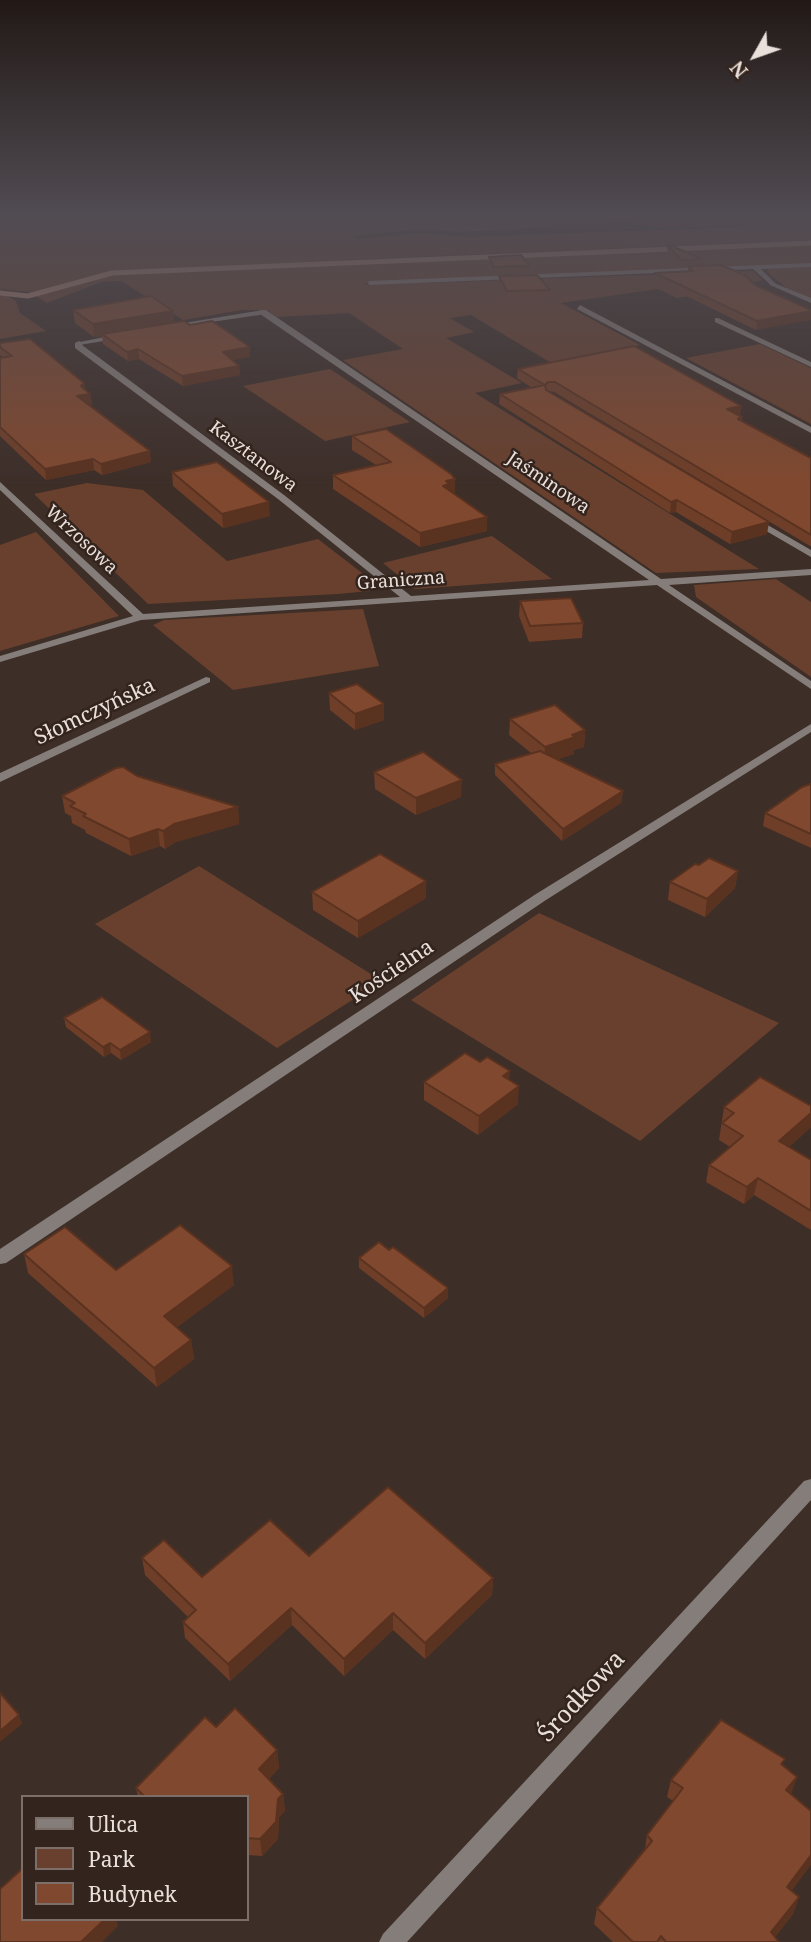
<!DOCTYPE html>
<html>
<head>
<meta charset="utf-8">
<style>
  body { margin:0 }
  #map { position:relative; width:811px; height:1942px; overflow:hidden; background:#3d2e28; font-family:"Noto Serif",serif }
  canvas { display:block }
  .legend { position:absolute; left:21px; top:1795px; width:228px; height:126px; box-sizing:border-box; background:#33241e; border:2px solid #7c6f6a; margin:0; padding:9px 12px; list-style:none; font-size:21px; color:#eae0db }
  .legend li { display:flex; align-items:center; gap:14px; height:35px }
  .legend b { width:35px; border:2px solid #7c6f6a }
  .north { position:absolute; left:720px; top:21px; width:70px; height:70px; -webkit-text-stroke:5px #33241e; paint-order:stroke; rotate:230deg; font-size:19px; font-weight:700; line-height:28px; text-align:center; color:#eae0db }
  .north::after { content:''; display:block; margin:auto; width:24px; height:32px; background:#eae0db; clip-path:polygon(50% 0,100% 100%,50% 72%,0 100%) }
</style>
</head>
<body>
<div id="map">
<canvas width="811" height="1942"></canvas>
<ul class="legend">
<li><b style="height:9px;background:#857d79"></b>Ulica</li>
<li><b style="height:19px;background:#69402d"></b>Park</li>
<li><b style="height:19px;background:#80482e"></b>Budynek</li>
</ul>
<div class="north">N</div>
</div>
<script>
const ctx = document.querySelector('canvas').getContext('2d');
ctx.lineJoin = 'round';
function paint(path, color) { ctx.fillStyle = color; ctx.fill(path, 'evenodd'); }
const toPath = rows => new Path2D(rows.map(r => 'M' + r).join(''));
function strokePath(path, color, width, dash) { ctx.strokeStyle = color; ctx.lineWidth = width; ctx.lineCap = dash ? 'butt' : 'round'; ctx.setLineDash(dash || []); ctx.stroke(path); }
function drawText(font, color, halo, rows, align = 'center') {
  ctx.font = font + ' "Noto Serif",serif'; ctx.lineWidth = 5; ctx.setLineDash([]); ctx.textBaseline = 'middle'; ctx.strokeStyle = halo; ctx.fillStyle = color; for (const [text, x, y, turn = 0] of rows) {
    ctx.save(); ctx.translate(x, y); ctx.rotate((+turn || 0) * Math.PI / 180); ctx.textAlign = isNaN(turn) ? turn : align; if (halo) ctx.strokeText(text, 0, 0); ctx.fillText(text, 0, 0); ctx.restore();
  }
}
const green = toPath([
  [0,216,811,216,811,240,341,260,344,264,811,245,811,264,364,283,367,285,753,271,763,280,717,292,677,298,658,289,561,303,640,345,553,364,471,315,450,318,474,332,446,338,522,383,475,393,759,569,656,573,343,360,403,349,349,313,277,317,267,310,242,310,183,320,121,281,101,282,47,303,29,292,0,289],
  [623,223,658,227,760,226,469,237,421,233,356,239,353,236,424,229,461,232],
  [811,267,811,299,785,287,767,272,769,268],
  [0,291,16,301,20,313,46,331,0,339],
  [760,344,811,368,811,424,686,358],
  [330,369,372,397,410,422,325,441,243,386],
  [87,483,143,490,227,561,318,539,375,583,370,591,338,594,148,604,34,494],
  [36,532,119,616,0,651,0,545],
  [492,536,552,579,415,589,383,563],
  [776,579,811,602,811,677,696,597,694,585],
  [363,609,379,666,233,690,153,625,164,620],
  [199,866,382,981,277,1048,95,924],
  [539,913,779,1023,640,1141,411,1000]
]);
const stream = toPath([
  [0,293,28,296,112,273,811,243]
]);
const lane = toPath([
  [811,263,811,267,761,269,776,284,772,286,753,269,370,285,367,283,370,281,811,263],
  [263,310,266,310,266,314,170,328,166,326,263,310],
  [119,334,122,334,122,338,79,345,75,343,119,334]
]);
const street = toPath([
  [770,283,774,283,811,298,811,303,770,285,770,283],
  [580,305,811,427,811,433,577,309,580,305],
  [260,310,266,310,661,579,811,569,811,575,669,585,811,681,811,689,657,585,141,620,0,662,0,656,133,616,0,490,0,482,143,614,400,597,278,499,75,348,75,343,79,341,83,343,82,345,284,495,411,596,649,580,260,314,260,310],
  [718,318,811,362,811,367,715,322,715,318,718,318],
  [752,516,811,550,811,557,749,521,747,519,752,516],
  [206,677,210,678,210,682,0,782,0,773,206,677],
  [811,724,811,732,546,900,6,1263,0,1264,0,1249,536,894,811,724],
  [811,1479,811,1500,407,1942,379,1942,383,1934,804,1481,811,1479]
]);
const wall = toPath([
  [667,244,702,259,701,265,680,266,667,250],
  [489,257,530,266,530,272,494,273,489,263],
  [688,266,755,285,811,310,756,330,655,281,655,273,688,272],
  [499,276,550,290,550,296,506,298,499,282],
  [73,310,173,311,174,322,190,325,250,357,232,360,239,366,240,375,183,386,139,359,128,361,103,344,102,336,94,337,75,323],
  [0,343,84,383,85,390,90,394,92,404,88,405,151,462,102,475,94,470,46,480,0,436,0,358,3,357,0,355],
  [518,369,741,406,740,416,742,417,742,421,811,458,811,546,810,546,554,392,549,391,767,534,730,544,676,512,670,513,499,404,500,394,532,388,517,378],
  [352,436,455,479,455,492,453,493,487,531,420,547,333,489,333,475,376,465,352,450],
  [172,472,270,516,223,528,173,486],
  [520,601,583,623,582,638,529,642,519,616],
  [329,693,384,720,355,730,330,710],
  [510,719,585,730,584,747,574,750,574,754,558,759,623,791,621,803,562,841,495,775,495,764,531,753,509,735],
  [374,772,461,797,416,815,375,789],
  [137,776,238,807,239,824,176,842,165,849,160,846,131,856,86,833,85,830,72,823,71,816,65,813,62,796],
  [811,784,811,848,763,826,765,813],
  [699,865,738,871,735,888,705,917,668,900,670,882],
  [312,892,426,898,358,938,313,910],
  [64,1018,151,1042,121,1060,111,1053,104,1057,66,1027],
  [509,1080,518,1104,478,1135,424,1100,424,1082],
  [811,1106,811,1127,789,1147,811,1160,811,1230,754,1195,744,1204,706,1182,709,1165,730,1147,719,1140,724,1107],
  [389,1250,448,1298,424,1318,359,1268,359,1258],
  [24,1254,116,1270,234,1285,177,1327,191,1340,194,1359,157,1387,28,1273],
  [309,1556,493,1578,492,1595,425,1659,393,1630,344,1676,292,1625,230,1681,185,1638,183,1622,188,1617,145,1575,142,1558,202,1577],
  [216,1727,277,1750,279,1768,269,1779,283,1794,285,1811,279,1817,278,1839,262,1856,247,1855,247,1797,138,1797,136,1788],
  [783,1766,791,1795,792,1891,799,1897,793,1914,775,1937,779,1942,613,1942,594,1924,597,1908,645,1849,647,1835,673,1801,667,1797,671,1780]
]);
const shadedWall = toPath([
  [173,311,174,323,94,337,93,324],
  [811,311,811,320,756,330,757,321],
  [250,347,250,357,224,362,223,352],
  [138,349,139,359,128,361,127,352],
  [239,366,240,375,183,386,182,376],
  [84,383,85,393,90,394,92,404,78,407,77,396,81,386],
  [741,406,740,416,727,409],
  [150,451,151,462,102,475,101,464],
  [93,459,94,470,46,480,45,469],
  [455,479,455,492,449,494,443,486,446,481],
  [677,500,676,512,670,513,671,502],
  [269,502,270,516,223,528,222,514],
  [487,517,487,531,420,547,420,533],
  [769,522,767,534,730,544,732,532],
  [384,704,384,720,355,730,355,714],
  [585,730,584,747,574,750,574,754,544,764,545,747,572,735],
  [462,780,461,797,416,815,416,798],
  [623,791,621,803,562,841,563,829],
  [238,807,239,824,176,842,165,849,163,831,174,824],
  [158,829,160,846,131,856,129,839],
  [738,871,735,888,705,917,707,899],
  [426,881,426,898,358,938,358,921],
  [150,1032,151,1042,121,1060,120,1050],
  [110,1043,111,1053,104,1057,103,1047],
  [510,1071,509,1089,503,1076],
  [519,1086,518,1104,478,1135,479,1116],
  [811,1113,811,1127,776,1159,779,1141],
  [758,1178,754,1195,744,1204,747,1187],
  [232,1266,234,1285,166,1335,164,1316],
  [448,1288,448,1298,424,1318,424,1308],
  [191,1340,194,1359,157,1387,154,1368],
  [493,1578,492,1595,425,1659,425,1643],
  [291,1608,292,1625,230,1681,228,1664],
  [393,1613,393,1630,344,1676,344,1659],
  [19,1715,22,1724,0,1742,0,1731],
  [277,1750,279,1768,261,1787,259,1769],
  [797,1777,791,1795,786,1790],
  [283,1794,285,1811,279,1817,278,1839,262,1856,260,1839,278,1799],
  [811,1855,811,1865,782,1904,787,1887],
  [799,1897,793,1914,771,1942,771,1932],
  [105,1919,116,1919,118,1926,102,1942,81,1942]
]);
const building = toPath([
  [667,244,702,259,681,260,667,244],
  [521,255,530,266,494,267,489,257,521,255],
  [721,265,746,276,755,285,811,310,811,311,757,321,655,273,693,271,688,266,721,265],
  [537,275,550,290,507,291,499,276,537,275],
  [151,296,173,311,93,324,73,310,151,296],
  [184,321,190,325,212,321,250,347,223,352,239,366,182,376,138,349,127,352,102,334,184,321],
  [30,339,84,383,81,386,90,394,77,396,150,451,101,464,93,459,45,469,0,427,0,358,12,356,0,347,0,343,30,339],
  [634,346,741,406,727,409,742,417,738,419,811,458,811,535,555,382,548,382,545,385,518,369,634,346],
  [545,385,546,390,769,522,732,532,677,500,671,502,500,394,545,385],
  [386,429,451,474,455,479,446,481,449,484,443,486,487,517,420,533,333,475,391,462,352,436,386,429],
  [217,462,269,502,222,514,172,472,217,462],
  [571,598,583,623,530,626,520,601,571,598],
  [357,684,384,704,355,714,329,693,357,684],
  [555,705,585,730,572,735,575,737,545,747,510,719,555,705],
  [540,751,623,791,563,829,495,764,540,751],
  [423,752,462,780,416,798,374,772,423,752],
  [123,767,137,776,238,807,174,824,163,831,158,829,129,839,83,816,86,814,70,806,75,803,62,796,116,768,123,767],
  [811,784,811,834,765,813,802,787,811,784],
  [380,854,426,881,358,921,312,892,380,854],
  [709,858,738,871,707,899,670,882,695,864,699,865,709,858],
  [102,997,150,1032,120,1050,110,1043,103,1047,64,1018,102,997],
  [465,1053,480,1062,487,1057,510,1071,503,1076,519,1086,479,1116,424,1082,465,1053],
  [760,1077,811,1106,811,1113,779,1141,811,1160,811,1211,758,1178,747,1187,709,1165,743,1136,722,1123,734,1113,724,1107,760,1077],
  [180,1225,232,1266,164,1316,191,1340,154,1368,24,1254,65,1227,116,1270,180,1225],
  [379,1242,389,1250,393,1247,448,1288,424,1308,359,1258,379,1242],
  [388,1487,493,1578,425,1643,393,1613,344,1659,291,1608,228,1664,183,1622,196,1610,142,1558,164,1540,202,1577,270,1520,309,1556,388,1487],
  [0,1693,19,1715,0,1731,0,1693],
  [235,1708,277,1750,259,1769,283,1794,278,1799,276,1822,260,1839,247,1838,247,1797,145,1797,136,1788,205,1717,216,1727,235,1708],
  [721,1720,785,1759,781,1764,797,1777,786,1790,811,1811,811,1855,787,1887,799,1897,771,1932,779,1942,666,1942,661,1936,657,1942,633,1942,597,1908,652,1841,647,1835,683,1788,671,1780,721,1720],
  [23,1868,23,1919,105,1919,81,1942,0,1942,0,1889,23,1868]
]);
const farStreetnames = [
  ["Kasztanowa",253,457,37],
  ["Jaśminowa",548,483,34],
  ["Wrzosowa",81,540,43],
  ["Graniczna",401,581,-4]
];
const streetNames = [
  ["Słomczyńska",95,712,-25],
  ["Kościelna",392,972,-34]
];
const nearStreetnames = [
  ["Środkowa",582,1697,-47]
];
paint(green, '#69402d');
strokePath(stream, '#b18571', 5);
paint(lane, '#857d79');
paint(street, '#857d79');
paint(wall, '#6e3e28');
paint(shadedWall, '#5a3220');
paint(building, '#80482e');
strokePath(building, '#5a3220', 2);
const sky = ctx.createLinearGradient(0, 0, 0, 487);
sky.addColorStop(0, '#221916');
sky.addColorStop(0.44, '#514c53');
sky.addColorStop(1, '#514c5300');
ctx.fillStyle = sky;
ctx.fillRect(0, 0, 811, 487);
drawText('18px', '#eae0db', '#33241e', farStreetnames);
drawText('21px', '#eae0db', '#33241e', streetNames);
drawText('24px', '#eae0db', '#33241e', nearStreetnames);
</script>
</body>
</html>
